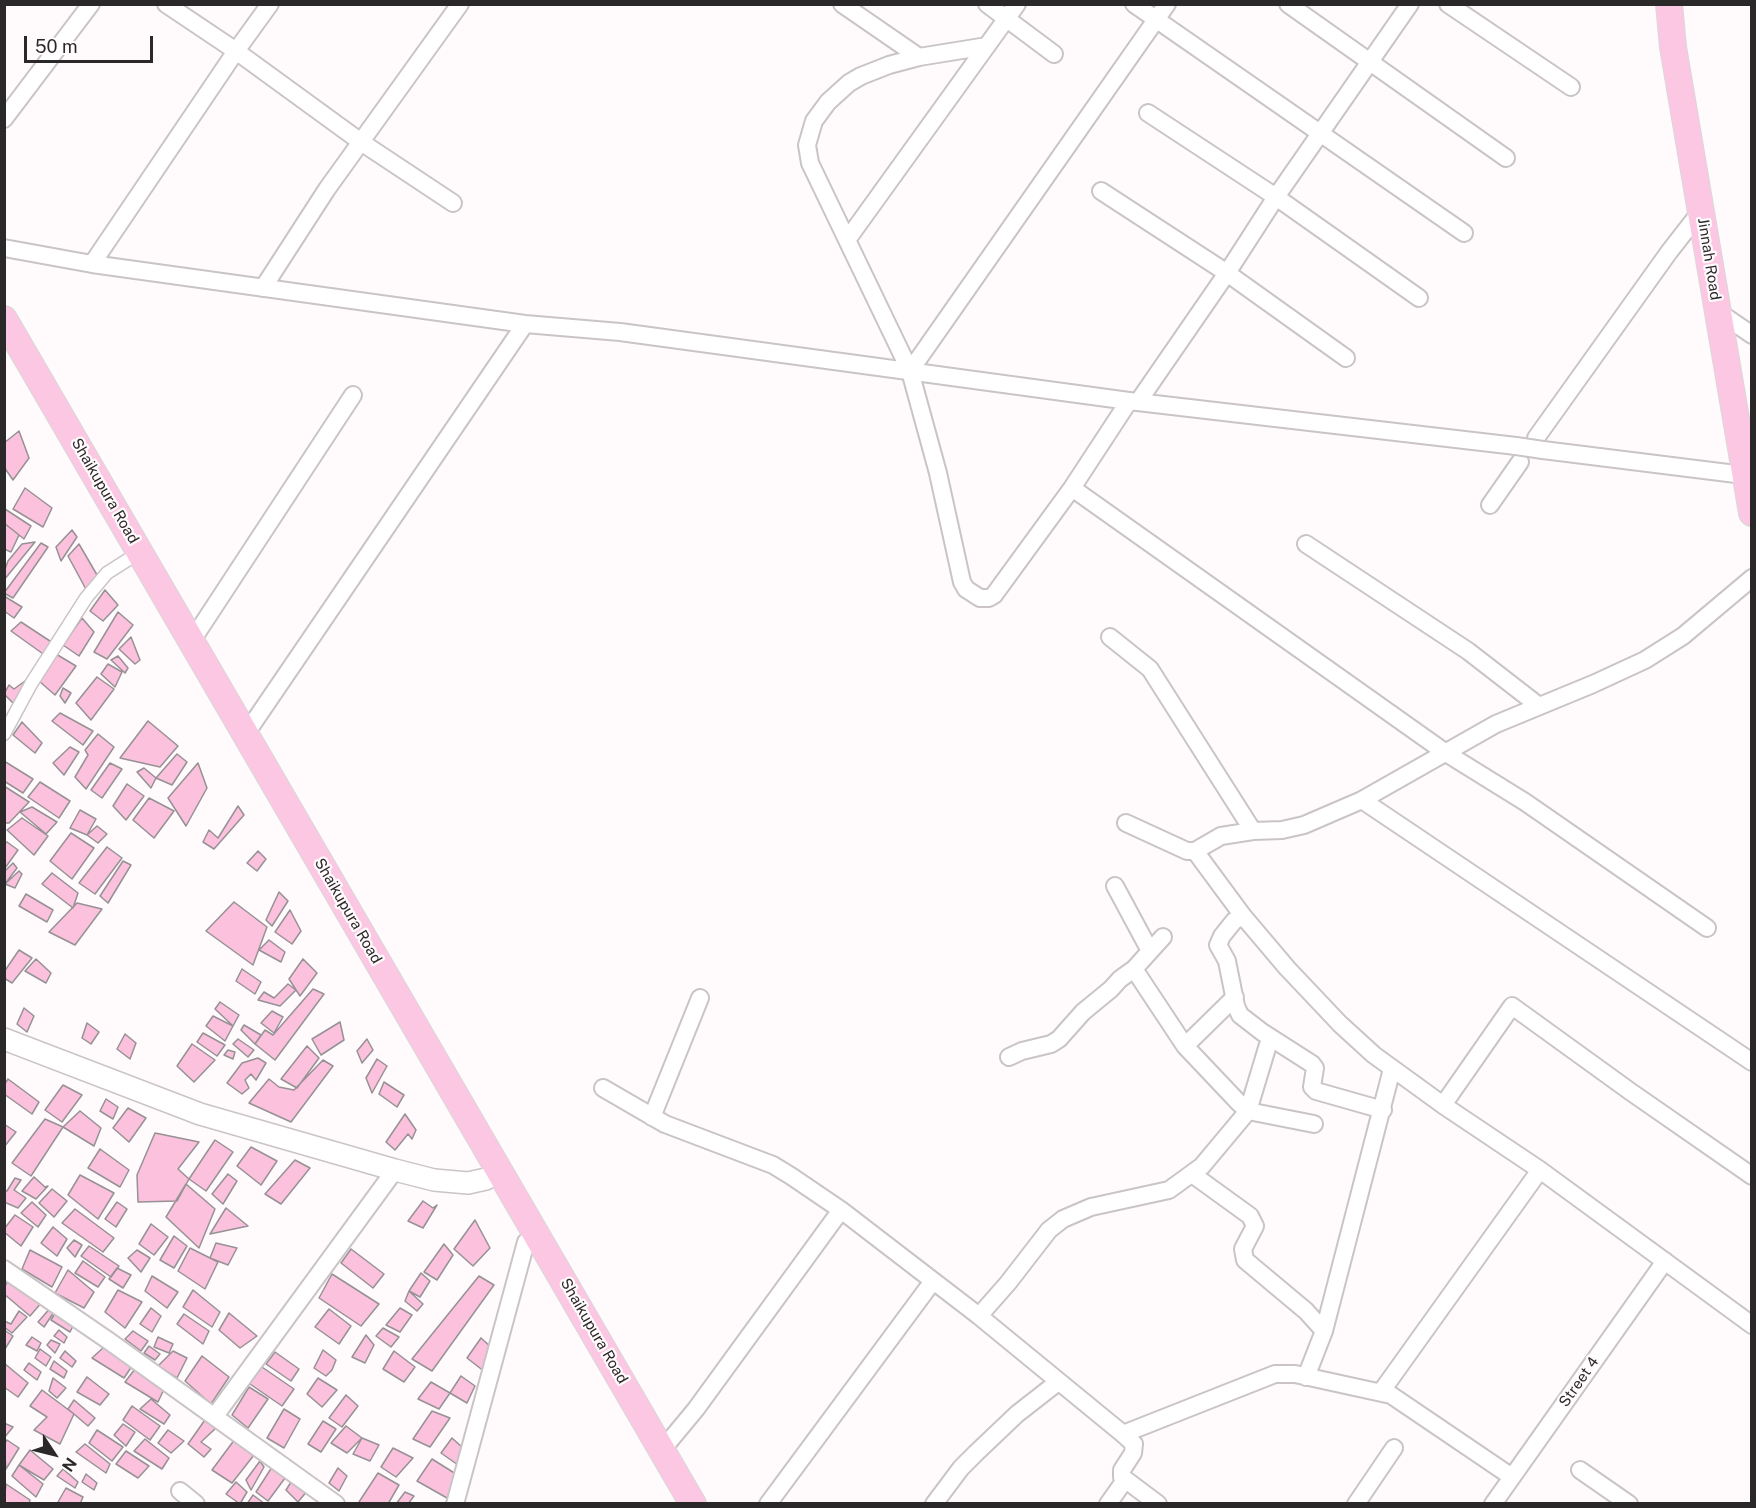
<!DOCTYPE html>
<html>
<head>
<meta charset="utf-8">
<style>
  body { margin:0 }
  #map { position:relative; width:1756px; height:1508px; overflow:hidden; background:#fffafc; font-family:"Public Sans",sans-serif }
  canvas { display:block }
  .frame { position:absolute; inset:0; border:6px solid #2a2829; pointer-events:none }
  .north { position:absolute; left:24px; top:1424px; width:60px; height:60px; -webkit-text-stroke:4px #fffafc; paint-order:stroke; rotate:125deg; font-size:16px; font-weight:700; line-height:24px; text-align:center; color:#2a2829 }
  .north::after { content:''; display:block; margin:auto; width:21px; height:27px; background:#2a2829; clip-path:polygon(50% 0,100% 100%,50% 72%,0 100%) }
  .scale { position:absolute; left:24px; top:36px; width:129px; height:27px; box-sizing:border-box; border:3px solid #2a2829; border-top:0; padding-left:8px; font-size:18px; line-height:21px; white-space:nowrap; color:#2a2829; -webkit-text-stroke:4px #fffafc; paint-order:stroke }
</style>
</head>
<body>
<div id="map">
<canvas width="1756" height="1508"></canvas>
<div class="frame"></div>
<div class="north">N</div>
<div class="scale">50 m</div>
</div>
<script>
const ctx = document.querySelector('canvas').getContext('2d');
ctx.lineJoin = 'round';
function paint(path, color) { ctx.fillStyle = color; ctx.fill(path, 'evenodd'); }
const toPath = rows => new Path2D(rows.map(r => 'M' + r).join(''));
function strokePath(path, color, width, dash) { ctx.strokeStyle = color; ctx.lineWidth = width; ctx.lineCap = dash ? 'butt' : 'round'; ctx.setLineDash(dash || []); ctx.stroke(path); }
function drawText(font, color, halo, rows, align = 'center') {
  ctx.font = font + ' "Public Sans",sans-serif'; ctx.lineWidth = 4.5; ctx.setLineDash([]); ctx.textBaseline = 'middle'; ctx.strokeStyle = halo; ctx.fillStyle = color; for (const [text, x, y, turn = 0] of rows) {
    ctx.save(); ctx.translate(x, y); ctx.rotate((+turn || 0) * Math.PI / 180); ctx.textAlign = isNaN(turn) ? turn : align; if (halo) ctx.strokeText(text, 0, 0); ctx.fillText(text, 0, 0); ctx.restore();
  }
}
const building = toPath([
  [19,431,29,458,13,480,4,467,4,443,19,431],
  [25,488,52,508,43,527,13,509,25,488],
  [5,509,31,526,24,539,4,523,5,509],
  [4,523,19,535,11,552,4,549,4,523],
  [72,530,77,537,61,561,56,547,72,530],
  [35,542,4,580,4,572,8,561,22,544,35,542],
  [41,543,48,547,13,598,4,593,41,543],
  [79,544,100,580,88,593,68,556,79,544],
  [105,590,118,605,103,621,90,611,105,590],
  [4,596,22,607,14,618,4,611,4,596],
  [118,612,133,625,107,659,94,652,118,612],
  [82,618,94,632,79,656,63,645,82,618],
  [21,622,53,643,46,656,11,631,21,622],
  [131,637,140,660,135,664,119,649,131,637],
  [56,654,76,666,55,695,39,681,56,654],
  [118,656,128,668,125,673,111,660,118,656],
  [108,664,122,672,115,687,101,674,108,664],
  [97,677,114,689,91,720,76,703,97,677],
  [25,681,30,687,15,705,4,694,9,685,14,689,25,681],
  [63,688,71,693,65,703,60,696,63,688],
  [60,713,93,731,83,745,52,721,60,713],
  [148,721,178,746,160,767,120,758,148,721],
  [22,722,42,743,35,753,13,735,22,722],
  [98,734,114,747,86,789,75,777,88,755,85,750,98,734],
  [70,747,79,752,64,775,53,763,70,747],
  [177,754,187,762,172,785,156,778,177,754],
  [4,761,33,779,23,793,4,781,4,761],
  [110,763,122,769,102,798,91,790,110,763],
  [198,763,207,788,186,826,168,798,198,763],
  [144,768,156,778,151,788,137,772,144,768],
  [40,782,70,801,59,818,28,797,40,782],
  [127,784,144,796,126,820,113,806,127,784],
  [4,786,29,802,9,823,4,823,4,786],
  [149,798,174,811,154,838,133,820,149,798],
  [238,806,244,815,214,849,203,842,209,830,218,838,238,806],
  [32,807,57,822,46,834,20,812,32,807],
  [80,810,96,819,87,835,70,828,80,810],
  [22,818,48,836,34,855,7,830,22,818],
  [97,826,107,834,98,843,87,835,97,826],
  [71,833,94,848,72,879,50,861,71,833],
  [7,842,18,850,5,868,4,844,7,842],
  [107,847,122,858,95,894,79,883,107,847],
  [258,851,266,859,257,871,247,863,258,851],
  [123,861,131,865,108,903,100,896,123,861],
  [13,863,17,868,5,884,4,872,13,863],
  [19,871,22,874,15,888,5,884,19,871],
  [52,873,78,893,73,908,42,884,52,873],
  [279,892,288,901,272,926,266,920,279,892],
  [26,894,53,910,47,922,19,906,26,894],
  [234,902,267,927,253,965,206,931,234,902],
  [77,903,102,909,75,945,49,932,77,903],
  [290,910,301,931,292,944,275,932,290,910],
  [269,940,285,952,281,962,259,950,269,940],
  [19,950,32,958,12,983,4,978,4,972,19,950],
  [36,959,51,973,46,983,25,971,36,959],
  [303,959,317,973,300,996,289,979,303,959],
  [242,969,261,982,255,994,236,981,242,969],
  [288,984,296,990,280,1006,258,1000,264,992,274,998,288,984],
  [313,989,324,994,275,1060,255,1044,265,1030,273,1035,313,989],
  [220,1002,239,1015,233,1026,215,1009,220,1002],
  [24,1008,34,1016,27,1032,17,1024,24,1008],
  [272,1011,283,1017,274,1033,261,1023,272,1011],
  [213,1016,233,1026,225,1041,206,1026,213,1016],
  [340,1022,344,1040,321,1055,312,1039,340,1022],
  [87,1023,99,1032,91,1044,82,1038,87,1023],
  [244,1025,261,1035,255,1044,241,1030,244,1025],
  [203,1033,225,1045,217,1056,197,1042,203,1033],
  [125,1034,136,1043,130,1059,117,1049,125,1034],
  [238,1039,254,1050,248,1057,233,1044,238,1039],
  [367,1039,373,1050,362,1063,357,1051,367,1039],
  [192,1044,215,1060,194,1082,177,1066,192,1044],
  [307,1046,319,1058,297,1088,281,1079,307,1046],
  [228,1050,235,1052,233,1059,224,1055,228,1050],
  [258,1058,266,1063,256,1080,251,1074,245,1080,249,1088,242,1094,227,1083,242,1063,258,1058],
  [377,1059,387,1066,372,1093,366,1078,377,1059],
  [323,1060,333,1066,291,1122,249,1103,269,1079,279,1087,294,1090,323,1060],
  [8,1079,39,1102,32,1114,4,1094,4,1085,8,1079],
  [384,1082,404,1095,397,1107,379,1094,384,1082],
  [63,1085,82,1095,62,1122,45,1110,63,1085],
  [106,1099,118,1107,113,1119,100,1111,106,1099],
  [128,1108,146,1118,129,1142,113,1128,128,1108],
  [80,1111,101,1128,94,1146,63,1127,80,1111],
  [405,1114,416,1130,412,1139,408,1134,395,1150,386,1142,405,1114],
  [45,1119,63,1127,31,1176,12,1163,45,1119],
  [4,1124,16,1132,4,1147,4,1124],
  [155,1133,199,1142,178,1169,189,1179,177,1201,138,1202,137,1175,155,1133],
  [215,1140,233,1152,206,1191,189,1179,215,1140],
  [251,1147,277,1161,261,1185,237,1166,251,1147],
  [100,1149,129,1170,120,1187,88,1168,100,1149],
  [295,1160,310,1168,281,1204,265,1194,295,1160],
  [228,1174,237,1181,223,1204,212,1194,228,1174],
  [80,1175,114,1193,98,1219,68,1195,80,1175],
  [34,1177,45,1187,48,1186,36,1199,22,1191,34,1177],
  [15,1178,21,1180,14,1190,26,1198,18,1208,4,1202,4,1190,7,1191,15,1178],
  [186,1184,215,1209,199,1248,166,1217,186,1184],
  [52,1189,67,1201,54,1217,39,1203,52,1189],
  [423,1201,433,1208,437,1205,423,1228,408,1221,423,1201],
  [32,1202,46,1215,38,1227,21,1213,32,1202],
  [117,1202,127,1209,116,1227,105,1219,117,1202],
  [226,1208,248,1226,210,1234,226,1208],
  [75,1209,114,1238,103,1252,62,1223,75,1209],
  [15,1215,33,1227,21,1246,4,1232,4,1229,15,1215],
  [475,1220,490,1248,473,1266,454,1249,475,1220],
  [151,1224,168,1237,154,1255,139,1244,151,1224],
  [53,1227,67,1239,57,1256,41,1243,53,1227],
  [174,1236,187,1246,174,1268,160,1260,174,1236],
  [74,1240,82,1245,75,1257,67,1248,74,1240],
  [216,1243,237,1248,228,1265,210,1258,216,1243],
  [444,1244,453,1255,437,1280,424,1272,444,1244],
  [89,1246,119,1266,111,1277,81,1256,89,1246],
  [190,1248,218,1262,205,1289,178,1271,190,1248],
  [351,1249,384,1274,373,1288,341,1263,351,1249],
  [30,1250,62,1267,52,1287,22,1269,30,1250],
  [137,1250,150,1258,141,1272,128,1258,137,1250],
  [83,1261,105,1277,98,1287,75,1273,83,1261],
  [117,1268,131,1275,123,1288,109,1279,117,1268],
  [68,1270,94,1292,84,1308,55,1293,68,1270],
  [421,1273,430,1281,420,1297,409,1291,421,1273],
  [332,1274,379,1304,361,1326,319,1298,332,1274],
  [152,1276,178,1292,167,1308,145,1291,152,1276],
  [479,1276,494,1285,432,1371,412,1359,479,1276],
  [9,1279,42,1302,30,1316,4,1294,4,1288,9,1279],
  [118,1290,142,1302,125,1328,105,1312,118,1290],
  [193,1290,220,1312,212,1327,183,1307,193,1290],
  [409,1291,423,1304,417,1311,405,1301,409,1291],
  [52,1306,56,1309,44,1327,38,1322,52,1306],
  [151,1308,161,1316,152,1332,140,1324,151,1308],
  [400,1308,412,1315,400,1332,386,1325,400,1308],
  [329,1309,351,1326,339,1344,315,1327,329,1309],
  [57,1310,75,1322,70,1332,51,1320,57,1310],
  [19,1311,27,1317,12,1333,4,1327,4,1321,11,1324,19,1311],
  [229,1313,257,1336,240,1348,219,1330,229,1313],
  [184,1314,209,1331,203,1344,177,1324,184,1314],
  [383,1328,399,1337,391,1347,376,1336,383,1328],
  [4,1330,13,1336,5,1349,4,1348,4,1330],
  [59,1330,67,1337,64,1343,54,1336,59,1330],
  [133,1331,148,1341,141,1351,125,1339,133,1331],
  [366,1335,374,1345,365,1363,352,1357,366,1335],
  [32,1337,41,1343,37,1351,26,1345,32,1337],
  [158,1337,173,1344,169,1353,154,1347,158,1337],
  [481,1338,492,1348,485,1372,467,1358,481,1338],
  [51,1340,60,1344,55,1353,47,1345,51,1340],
  [149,1346,160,1354,155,1360,144,1353,149,1346],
  [104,1347,132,1366,124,1378,92,1358,104,1347],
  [40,1349,51,1357,46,1366,35,1358,40,1349],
  [323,1350,336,1360,332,1370,326,1376,314,1368,323,1350],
  [65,1351,76,1361,72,1367,60,1358,65,1351],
  [173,1351,187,1358,177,1378,158,1366,173,1351],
  [394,1351,415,1367,404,1382,383,1369,394,1351],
  [275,1352,299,1369,291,1381,266,1364,275,1352],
  [202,1356,229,1377,211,1404,185,1381,202,1356],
  [54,1361,67,1371,64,1378,50,1369,54,1361],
  [4,1363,28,1383,18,1397,4,1387,4,1363],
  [29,1363,41,1372,37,1380,24,1370,29,1363],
  [259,1365,294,1389,282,1406,247,1382,259,1365],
  [135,1369,165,1387,158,1402,125,1382,135,1369],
  [461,1376,475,1386,467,1403,450,1393,461,1376],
  [87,1377,109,1394,100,1405,77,1392,87,1377],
  [53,1378,66,1388,57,1398,49,1391,53,1378],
  [318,1378,337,1390,322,1407,307,1394,318,1378],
  [431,1382,450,1393,439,1409,418,1399,431,1382],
  [249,1387,268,1399,248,1428,232,1415,249,1387],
  [42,1390,74,1414,60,1444,34,1430,47,1417,30,1406,42,1390],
  [346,1395,358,1406,342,1427,329,1418,346,1395],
  [151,1399,170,1415,164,1424,140,1409,151,1399],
  [74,1400,95,1418,88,1426,68,1409,74,1400],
  [132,1406,160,1426,150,1440,123,1420,132,1406],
  [284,1409,300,1419,284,1448,267,1438,284,1409],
  [432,1411,450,1418,430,1447,413,1439,432,1411],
  [207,1417,216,1428,201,1442,211,1449,204,1457,188,1444,207,1417],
  [323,1421,336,1429,321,1452,308,1444,323,1421],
  [4,1423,13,1427,4,1438,4,1423],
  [123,1424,135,1432,126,1446,114,1435,123,1424],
  [346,1426,362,1438,347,1453,331,1443,346,1426],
  [97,1430,123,1447,112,1461,89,1443,97,1430],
  [168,1430,184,1441,171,1453,158,1443,168,1430],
  [362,1438,379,1445,370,1461,353,1454,362,1438],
  [452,1438,463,1448,458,1465,441,1453,452,1438],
  [145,1439,169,1458,162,1469,134,1451,145,1439],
  [235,1439,254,1455,232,1483,212,1470,235,1439],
  [7,1440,19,1448,6,1469,4,1444,7,1440],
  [85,1444,110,1464,106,1473,76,1452,85,1444],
  [393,1448,413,1458,396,1477,381,1467,393,1448],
  [30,1450,53,1469,44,1480,19,1465,30,1450],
  [126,1451,149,1466,138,1478,116,1464,126,1451],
  [432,1459,456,1474,447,1498,417,1481,432,1459],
  [260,1461,264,1467,251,1490,246,1480,260,1461],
  [274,1464,288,1474,268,1501,256,1492,274,1464],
  [19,1465,43,1484,36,1497,12,1476,19,1465],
  [338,1468,347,1476,339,1491,329,1483,338,1468],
  [63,1469,78,1482,75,1488,57,1476,63,1469],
  [378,1473,399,1485,388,1504,361,1504,359,1502,378,1473],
  [86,1474,97,1483,94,1490,82,1482,86,1474],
  [293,1479,308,1490,298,1502,286,1490,293,1479],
  [236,1482,247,1492,240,1504,226,1494,236,1482],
  [6,1484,30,1500,29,1504,4,1504,6,1484],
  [66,1488,83,1497,80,1504,62,1504,58,1502,66,1488],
  [405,1492,414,1496,408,1504,396,1504,405,1492],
  [253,1495,265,1504,247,1504,253,1495]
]);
const pedestrian = toPath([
  [4,734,31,684,86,598,107,573,129,559]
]);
const minor = toPath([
  [166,4,236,51,361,142,453,203],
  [842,4,919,57],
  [987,4,1054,54],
  [1134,4,1464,233],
  [1288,4,1506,158],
  [1448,4,1571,87],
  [987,46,919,57,889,65,861,76,849,83,828,102,814,121,807,145,810,163,910,371,938,473,962,582,966,589,980,598,989,598,994,595,1072,488,1129,401],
  [1148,113,1276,197,1419,298],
  [4,119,91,4],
  [1101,191,1227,273,1346,358],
  [847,240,1017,4],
  [4,248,92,264,525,324,620,332,1129,401,1516,446],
  [92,264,236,51,270,4],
  [263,288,327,189,460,4],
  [1717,311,1752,335],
  [910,371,1167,4],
  [1138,402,1227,273,1276,197,1410,4],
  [1536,438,1669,252,1701,211],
  [1543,450,1752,476],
  [1072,488,1446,753,1525,802,1707,928],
  [1490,505,1520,462],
  [1306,544,1468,651,1539,706],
  [1110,637,1150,669,1253,831],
  [191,642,353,395],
  [245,735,525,324],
  [1362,800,1752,1062],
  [1126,823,1187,851,1195,851,1221,836,1253,831,1282,830,1304,825,1362,800,1496,724,1593,684,1645,660,1683,636,1752,578],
  [1195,851,1243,916,1287,968,1340,1024,1374,1055,1443,1105,1540,1170,1752,1325],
  [1115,886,1150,951],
  [1243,916,1234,921,1222,936,1218,945,1227,961,1236,1006,1240,1015,1262,1032,1312,1064,1315,1068,1312,1087,1316,1091,1383,1110],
  [1134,969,1185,1046,1239,1103,1248,1111,1314,1124],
  [1185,1046,1235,997],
  [1009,1057,1022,1051,1051,1044,1059,1039,1083,1012,1111,989,1120,979,1134,969,1163,937],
  [603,1088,665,1124,773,1165,791,1176,841,1210,979,1316,1123,1434,1275,1374,1295,1374,1391,1395,1512,1477],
  [1443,1105,1512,1006,1631,1092,1752,1176],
  [652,1117,700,998],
  [1192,1174,1250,1216,1255,1226,1243,1249,1245,1260,1306,1311,1324,1331],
  [4,1269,109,1341,336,1504],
  [979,1316,1008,1283,1049,1230,1063,1219,1091,1207,1169,1190,1202,1166,1248,1111,1270,1038],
  [1306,1377,1324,1331,1392,1069],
  [1381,1392,1540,1170],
  [215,1416,395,1170],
  [1123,1434,1134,1444,1133,1453,1122,1470,1122,1477,1158,1504],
  [662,1450,696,1409,841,1210],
  [1580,1470,1629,1504],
  [180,1491,196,1504],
  [455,1504,526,1242],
  [768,1504,933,1281],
  [934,1504,961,1468,976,1453,1017,1414,1058,1382],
  [1108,1504,1125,1480],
  [1356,1504,1394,1448],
  [1493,1504,1665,1261]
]);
const tertiary = toPath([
  [4,1039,200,1114,395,1170,434,1180,468,1183,486,1179,500,1170]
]);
const primary = toPath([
  [1669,4,1673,47,1752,513],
  [4,319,693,1504]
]);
const minorBridge = toPath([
  [1516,446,1543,450]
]);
const streetNames = [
  ["Jinnah Road",1709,259,81],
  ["Shaikupura Road",105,491,60],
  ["Shaikupura Road",348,911,60],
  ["Shaikupura Road",594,1331,60],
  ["Street 4",1579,1382,-55]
];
paint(building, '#fbc1dd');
strokePath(building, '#969194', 1.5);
strokePath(pedestrian, '#cac4c7', 15);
strokePath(minor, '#cac4c7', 20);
strokePath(tertiary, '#cac4c7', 24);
strokePath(primary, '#d9d8d8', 28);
strokePath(pedestrian, '#fff', 12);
strokePath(minor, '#fff', 16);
strokePath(tertiary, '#fff', 21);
strokePath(primary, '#fcc7e2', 26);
strokePath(minorBridge, '#cac4c7', 20, []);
strokePath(minorBridge, '#fff', 16);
drawText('15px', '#2a2829', '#fffafc', streetNames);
</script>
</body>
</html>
